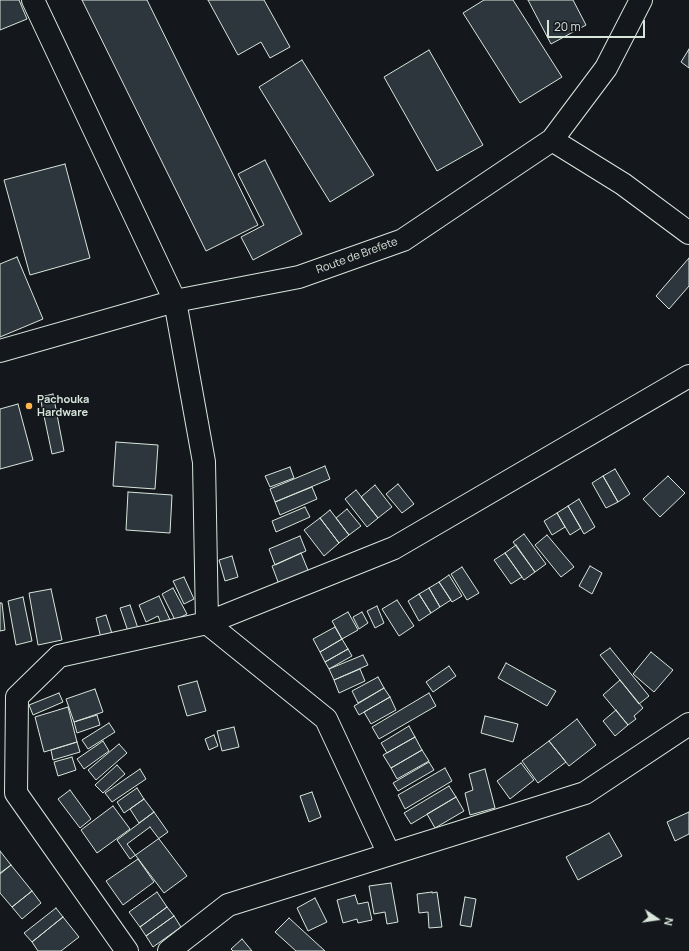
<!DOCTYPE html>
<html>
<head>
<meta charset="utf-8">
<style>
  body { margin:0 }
  #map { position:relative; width:689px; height:951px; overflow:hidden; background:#14181c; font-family:Manrope,sans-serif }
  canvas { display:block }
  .north { position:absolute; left:637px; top:899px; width:40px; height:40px; -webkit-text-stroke:3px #14181c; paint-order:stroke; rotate:103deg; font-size:11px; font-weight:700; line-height:16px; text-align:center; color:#d8e6dc }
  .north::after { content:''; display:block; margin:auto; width:14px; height:18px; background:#d8e6dc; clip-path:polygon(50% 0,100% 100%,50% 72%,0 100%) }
  .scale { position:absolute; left:547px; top:20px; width:98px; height:18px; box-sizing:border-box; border:2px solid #d8e6dc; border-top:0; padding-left:5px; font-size:12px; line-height:14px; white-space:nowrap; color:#d8e6dc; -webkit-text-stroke:3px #14181c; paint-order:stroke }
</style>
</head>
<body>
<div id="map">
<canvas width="689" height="951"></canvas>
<div class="north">N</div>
<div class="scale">20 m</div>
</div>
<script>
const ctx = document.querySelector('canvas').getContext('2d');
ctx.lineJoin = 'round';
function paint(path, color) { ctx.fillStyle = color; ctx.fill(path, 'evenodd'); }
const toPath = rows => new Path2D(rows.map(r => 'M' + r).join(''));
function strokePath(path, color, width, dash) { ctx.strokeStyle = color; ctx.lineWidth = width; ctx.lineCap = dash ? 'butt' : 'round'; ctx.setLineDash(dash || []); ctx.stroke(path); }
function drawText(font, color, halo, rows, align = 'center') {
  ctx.font = font + ' Manrope,sans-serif'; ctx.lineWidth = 3; ctx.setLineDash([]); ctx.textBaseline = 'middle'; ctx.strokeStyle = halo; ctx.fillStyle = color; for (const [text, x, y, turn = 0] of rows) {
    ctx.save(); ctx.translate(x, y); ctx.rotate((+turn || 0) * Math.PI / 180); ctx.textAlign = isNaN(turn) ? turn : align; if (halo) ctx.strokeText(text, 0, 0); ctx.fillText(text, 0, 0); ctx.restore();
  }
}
const building = toPath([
  [0,0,19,0,27,19,0,30,0,0],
  [82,0,147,0,258,225,206,251,82,0],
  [208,0,264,0,290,47,270,58,261,42,238,55,208,0],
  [484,0,513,0,562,77,520,103,463,13,484,0],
  [528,0,573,0,586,25,551,44,528,0],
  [689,49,689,68,681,62,689,49],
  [429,50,483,145,437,171,384,77,429,50],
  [302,60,374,175,330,202,259,87,302,60],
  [265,160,302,234,253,260,241,237,264,225,238,174,265,160],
  [65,164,90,258,30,275,4,180,65,164],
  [17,257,43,319,0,337,0,264,17,257],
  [689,258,689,286,669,309,656,296,689,258],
  [53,394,64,451,52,454,40,397,53,394],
  [18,404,33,460,0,469,0,409,18,404],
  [116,442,158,445,155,489,113,486,116,442],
  [325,466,330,479,275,502,270,489,325,466],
  [290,467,294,478,270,487,265,476,290,467],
  [615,469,630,494,618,502,603,476,615,469],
  [603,476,618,502,606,508,592,483,603,476],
  [668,476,685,493,660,517,643,499,668,476],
  [398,484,414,504,402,513,386,494,398,484],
  [375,485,392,507,378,518,361,497,375,485],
  [312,487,317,499,280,515,275,502,312,487],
  [356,490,378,518,367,527,345,499,356,490],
  [128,492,172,495,170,533,126,530,128,492],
  [579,499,595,527,584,534,568,506,579,499],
  [568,506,581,528,570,535,557,513,568,506],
  [305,507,310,517,276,532,272,521,305,507],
  [347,509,361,526,349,535,336,518,347,509],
  [330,510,349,535,339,543,320,518,330,510],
  [557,513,565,527,552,535,544,521,557,513],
  [320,518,339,543,324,556,304,530,320,518],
  [524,534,546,564,535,572,513,542,524,534],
  [547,535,574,567,561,577,535,545,547,535],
  [300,536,306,551,275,565,269,549,300,536],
  [516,545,535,572,524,580,505,553,516,545],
  [301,553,310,575,280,587,272,566,301,553],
  [505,553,522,577,511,584,494,560,505,553],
  [232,556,238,577,225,581,219,560,232,556],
  [590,566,602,573,592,594,579,586,590,566],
  [462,567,479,593,467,600,451,574,462,567],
  [449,575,462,596,452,602,439,582,449,575],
  [184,577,194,599,184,604,173,581,184,577],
  [439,582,451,600,440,607,429,588,439,582],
  [173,588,187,614,175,620,162,594,173,588],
  [429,588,440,607,431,613,419,594,429,588],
  [51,589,62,640,38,645,29,593,51,589],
  [419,594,431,613,419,621,408,601,419,594],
  [159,596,171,622,162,626,158,616,146,622,139,605,159,596],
  [23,597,32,641,16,645,8,601,23,597],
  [397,600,414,626,399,636,382,609,397,600],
  [0,603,2,603,5,630,0,631,0,603],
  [130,605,142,640,132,643,120,608,130,605],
  [377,606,384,623,375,628,367,611,377,606],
  [348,612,358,630,342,639,332,621,348,612],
  [362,612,368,623,359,629,353,617,362,612],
  [106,615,117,649,102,642,96,618,106,615],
  [335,627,342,639,320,652,313,639,335,627],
  [342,639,348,649,325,662,320,652,342,639],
  [610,648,649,696,639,704,600,655,610,648],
  [348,649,352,656,329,669,325,662,348,649],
  [651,652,673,670,654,692,633,674,651,652],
  [363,655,368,665,334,680,329,669,363,655],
  [506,663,556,691,547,706,498,678,506,663],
  [449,666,456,676,433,692,426,682,449,666],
  [360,669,365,681,339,693,334,680,360,669],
  [378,677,384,688,358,703,352,691,378,677],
  [620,680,643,708,634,716,636,719,628,725,603,695,620,680],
  [197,681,206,711,187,716,178,686,197,681],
  [384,688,390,697,359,715,354,706,384,688],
  [95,689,103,712,74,722,66,699,95,689],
  [59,693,63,702,33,715,29,705,59,693],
  [429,693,436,706,379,739,372,727,429,693],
  [390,697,396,710,371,724,364,712,390,697],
  [68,707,77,742,44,752,35,717,68,707],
  [616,710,628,725,615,736,603,721,616,710],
  [97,715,100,725,77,733,74,722,97,715],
  [485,716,518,724,513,742,481,733,485,716],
  [577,719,596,745,569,766,549,741,577,719],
  [109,723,115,732,88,749,82,740,109,723],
  [409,726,415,737,387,753,381,743,409,726],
  [234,727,239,747,222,751,217,731,234,727],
  [214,735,218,746,209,750,205,739,214,735],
  [415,737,422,750,391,768,383,755,415,737],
  [103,741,109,751,84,769,77,759,103,741],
  [549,741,566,762,538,783,522,761,549,741],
  [77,742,80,752,53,760,51,750,77,742],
  [119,744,127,753,96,780,88,770,119,744],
  [422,750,429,761,397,779,391,768,422,750],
  [72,757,76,770,58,776,54,762,72,757],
  [429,762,434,770,398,791,393,783,429,762],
  [521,763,534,780,510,799,497,781,521,763],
  [117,765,125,774,103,793,95,785,117,765],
  [445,768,452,781,405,809,398,795,445,768],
  [140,769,146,779,112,802,105,793,140,769],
  [485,769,495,808,470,815,465,793,473,790,469,774,485,769],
  [449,786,456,797,411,824,404,813,449,786],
  [137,788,144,799,124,813,117,802,137,788],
  [70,790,91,819,80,828,58,799,70,790],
  [312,792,321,817,309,822,300,796,312,792],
  [456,797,464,811,435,828,427,814,456,797],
  [144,799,154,812,139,823,130,809,144,799],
  [113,806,130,829,97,853,81,830,113,806],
  [154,812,168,832,130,859,117,840,154,812],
  [689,812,689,834,675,841,667,822,689,812],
  [150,827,187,876,164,893,127,844,150,827],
  [609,833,622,856,578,880,566,857,609,833],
  [0,851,11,865,0,873,0,851],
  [138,859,154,882,123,905,106,881,138,859],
  [11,865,32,891,12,907,0,893,0,874,11,865],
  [391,883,398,922,387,924,385,912,374,914,369,886,391,883],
  [32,891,41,903,22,919,12,907,32,891],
  [157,892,167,907,140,927,129,912,157,892],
  [432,892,432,893,437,892,442,927,429,928,428,912,419,913,417,894,432,892],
  [355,895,358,904,368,902,372,920,358,923,357,919,343,923,337,900,355,895],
  [465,897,476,899,471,927,460,925,465,897],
  [315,898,327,922,308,931,297,908,315,898],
  [167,907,174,916,146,936,140,927,167,907],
  [56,908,63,917,32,942,24,933,56,908],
  [174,916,181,927,153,947,146,936,174,916],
  [63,917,79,937,61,951,38,951,32,942,63,917],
  [289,918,325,951,296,951,275,932,289,918],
  [242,939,252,951,233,951,231,949,242,939]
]);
const street = toPath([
  [33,0,175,301,204,462,207,623],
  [552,140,623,184,689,233],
  [0,351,175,301,299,277,403,240,552,140,606,68,641,0],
  [207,623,326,719,389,854],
  [127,951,16,793,17,697,59,656,207,623,394,548,689,376],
  [169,951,228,905,585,793,689,724]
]);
const markers = [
  [29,406,4,"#ffb74d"]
];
const streetNames = [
  ["Route de Brefete",357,256,-20]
];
const poiNames = [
  ["Pachouka",37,400],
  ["Hardware",37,413]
];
paint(building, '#2c363c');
strokePath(building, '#d8e6dc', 1);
strokePath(street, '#d8e6dc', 24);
strokePath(street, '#14181c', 22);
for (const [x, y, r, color] of markers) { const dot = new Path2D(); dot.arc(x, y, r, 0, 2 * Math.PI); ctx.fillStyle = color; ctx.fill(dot); strokePath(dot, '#14181c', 1.5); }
drawText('11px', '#d8e6dc', '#14181c', streetNames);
drawText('bold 11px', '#d8e6dc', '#14181c', poiNames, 'left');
</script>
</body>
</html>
